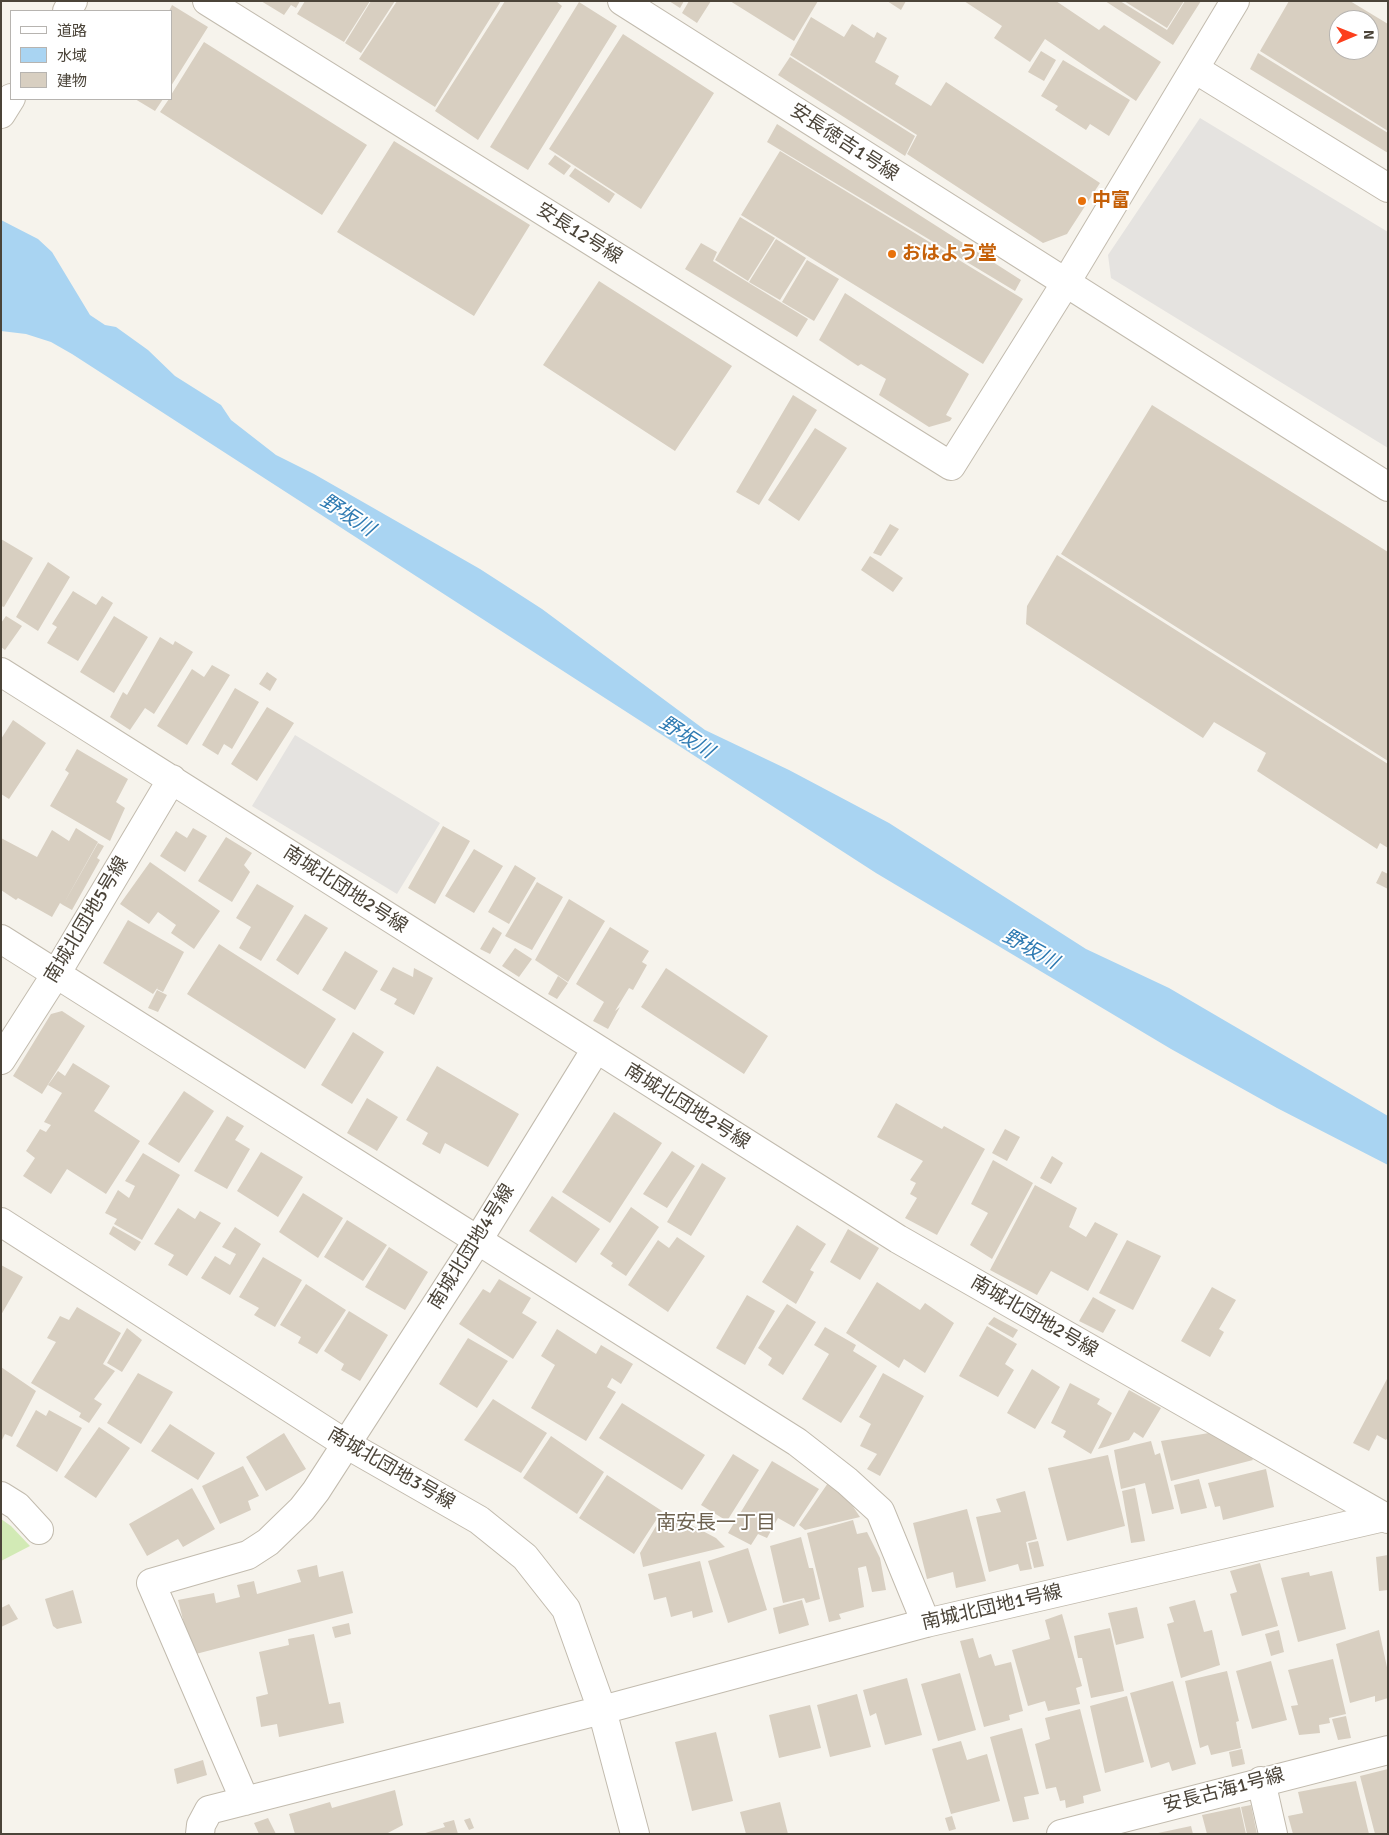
<!DOCTYPE html>
<html>
<head>
<meta charset="utf-8">
<style>
  body { margin:0 }
  #map { position:relative; width:1389px; height:1835px; overflow:hidden; background:#f6f3ec; font-family:Signika,"Noto Sans JP",sans-serif }
  canvas { display:block }
  .frame { position:absolute; inset:0; border:2px solid #4b4439; pointer-events:none }
  .legend { position:absolute; left:10px; top:10px; width:162px; height:90px; box-sizing:border-box; background:#fff; border:1px solid #b7b4b0; margin:0; padding:6px 9px; list-style:none; font-size:15px; color:#4b4439 }
  .legend li { display:flex; align-items:center; gap:10px; height:25px }
  .legend b { width:25px; border:1px solid #b7b4b0 }
  .north { position:absolute; left:1329px; top:10px; width:50px; height:50px; box-sizing:border-box; background:#fff; border:1px solid #b7b4b0; border-radius:50%; rotate:89deg; font-size:14px; font-weight:700; line-height:20px; text-align:center; color:#4b4439 }
  .north::after { content:''; display:block; margin:auto; width:18px; height:22px; background:#fc3f1d; clip-path:polygon(50% 0,100% 100%,50% 72%,0 100%) }
</style>
</head>
<body>
<div id="map">
<canvas width="1389" height="1835"></canvas>
<div class="frame"></div>
<ul class="legend">
<li><b style="height:6px;background:#fff"></b>道路</li>
<li><b style="height:14px;background:#a9d4f2"></b>水域</li>
<li><b style="height:14px;background:#d8cfc1"></b>建物</li>
</ul>
<div class="north">N</div>
</div>
<script>
const ctx = document.querySelector('canvas').getContext('2d');
ctx.lineJoin = 'round';
function paint(path, color) { ctx.fillStyle = color; ctx.fill(path, 'evenodd'); }
const toPath = rows => new Path2D(rows.map(r => 'M' + r).join(''));
function strokePath(path, color, width, dash) { ctx.strokeStyle = color; ctx.lineWidth = width; ctx.lineCap = dash ? 'butt' : 'round'; ctx.setLineDash(dash || []); ctx.stroke(path); }
function drawText(font, color, halo, rows, align = 'center') {
  ctx.font = font + ' Signika,"Noto Sans JP",sans-serif'; ctx.lineWidth = 4; ctx.setLineDash([]); ctx.textBaseline = 'middle'; ctx.strokeStyle = halo; ctx.fillStyle = color; for (const [text, x, y, turn = 0] of rows) {
    ctx.save(); ctx.translate(x, y); ctx.rotate((+turn || 0) * Math.PI / 180); ctx.textAlign = isNaN(turn) ? turn : align; if (halo) ctx.strokeText(text, 0, 0); ctx.fillText(text, 0, 0); ctx.restore();
  }
}
const green = toPath([
  [1,1519,11,1526,30,1546,1,1561]
]);
const parking = toPath([
  [1200,118,1388,232,1388,448,1111,278,1108,255],
  [295,735,440,823,397,894,252,806]
]);
const water = toPath([
  [1,220,38,239,52,252,90,315,105,325,116,327,148,350,175,376,221,405,231,420,276,455,314,474,480,569,542,609,705,730,789,770,889,823,1086,949,1169,988,1388,1116,1388,1165,1277,1108,1171,1049,876,873,72,354,51,342,26,334,1,331]
]);
const building = toPath([
  [261,1,300,1,296,8,291,5,284,15],
  [305,1,370,1,344,42,297,14],
  [371,1,395,1,361,53,345,43],
  [397,1,501,1,435,107,359,59],
  [505,1,556,1,562,6,478,140,435,111],
  [669,1,684,1,680,8],
  [689,1,711,1,697,23,682,13],
  [730,1,818,1,794,41],
  [887,1,906,1,901,10],
  [964,1,1056,1,1099,30,1104,25,1161,62,1136,101,1045,39,1030,62,994,38,1002,26],
  [1105,1,1120,1,1167,30,1185,1,1201,1,1173,45],
  [1124,1,1184,1,1167,28],
  [1289,1,1350,1,1388,24,1388,131,1260,51],
  [1339,20,1369,20,1369,50,1339,50],
  [579,2,617,26,528,170,490,147],
  [172,5,208,27,171,86,171,11,169,11],
  [811,17,844,37,852,24,874,38,877,32,887,38,875,62,899,76,895,84,931,106,946,82,1100,183,1067,234,1043,243,907,154,917,135,790,55],
  [623,34,714,93,641,209,549,149],
  [204,42,367,145,322,215,160,112,169,99,171,99,171,95],
  [1041,51,1056,60,1044,81,1028,72],
  [1258,53,1388,133,1388,153,1250,69],
  [790,57,915,136,905,156,778,75],
  [1063,60,1130,100,1109,136,1090,124,1086,130,1055,110,1058,106,1041,96],
  [135,99,163,99,155,111],
  [777,124,1021,280,1015,291,767,142],
  [394,141,530,225,474,316,337,232],
  [780,151,1023,299,983,364,741,215],
  [555,155,571,166,564,175,548,164],
  [575,168,615,194,609,203,569,176],
  [740,217,775,238,748,281,715,260],
  [776,239,806,258,780,300,749,282],
  [701,243,717,252,713,261,808,319,797,337,685,269],
  [807,260,839,279,814,321,782,302],
  [599,281,732,366,675,451,543,365],
  [845,293,969,374,946,415,952,418,950,421,929,427,879,395,886,379,861,364,858,366,819,340],
  [793,395,817,410,759,505,736,492],
  [1152,405,1388,552,1388,761,1061,554],
  [815,428,847,448,799,521,768,500],
  [890,524,899,529,881,556,873,553],
  [1,539,33,558,4,607,1,606],
  [1057,555,1388,764,1388,848,1380,843,1377,849,1257,771,1266,753,1214,722,1203,738,1026,624,1027,606],
  [870,556,903,578,893,592,861,570],
  [48,562,70,577,38,631,16,617],
  [73,591,96,605,102,596,113,603,78,661,47,643,57,627,52,624],
  [6,616,22,626,5,650,1,647,1,623],
  [114,616,148,637,114,693,80,672],
  [160,637,173,645,175,641,193,652,154,714,145,708,130,730,110,717,123,692,127,695],
  [212,665,230,675,187,745,157,726,192,669,204,677],
  [267,672,277,679,270,691,259,684],
  [235,688,259,702,232,749,224,744,218,755,202,745],
  [267,707,294,723,257,781,231,764],
  [13,720,46,743,9,799,1,794,1,739],
  [77,749,128,779,116,802,125,808,110,841,50,806,69,773,65,770],
  [443,826,470,841,435,904,408,888],
  [76,828,98,842,63,905,60,903,52,917,18,898,16,900,1,890,1,838,37,857,52,830,69,841],
  [193,828,207,836,185,872,160,856,176,831,187,838],
  [226,837,252,853,244,865,250,872,232,902,198,881],
  [98,843,104,846,97,858,100,860,72,910,63,905],
  [474,849,503,866,474,913,445,896],
  [150,862,220,911,194,949,171,933,176,925,158,912,149,924,120,904],
  [515,865,536,878,509,924,488,912],
  [1382,871,1388,874,1388,889,1376,883],
  [537,882,563,897,532,950,505,936],
  [257,884,294,906,261,961,239,948,251,927,236,918],
  [569,899,605,921,568,982,535,960],
  [305,914,328,928,298,975,276,960],
  [128,920,184,952,163,992,157,989,158,987,153,994,103,963],
  [493,927,502,933,490,954,480,949],
  [610,927,649,951,642,962,647,965,633,990,629,988,615,1011,620,1007,608,1029,593,1021,604,1002,576,984],
  [219,944,336,1019,305,1069,187,994],
  [515,948,532,959,519,977,502,966],
  [345,951,378,971,355,1010,322,990],
  [393,967,413,977,414,968,433,978,414,1015,394,1004,397,999,380,990],
  [666,968,768,1036,744,1074,641,1007],
  [558,976,568,983,557,999,548,994],
  [157,990,167,995,158,1012,148,1008],
  [62,1011,85,1026,42,1094,13,1076,51,1014],
  [353,1032,384,1052,352,1104,321,1085],
  [73,1063,110,1086,94,1111,140,1141,106,1194,67,1169,51,1194,23,1176,35,1158,26,1151,40,1129,46,1132,51,1125,44,1122,62,1093,48,1085,58,1071,65,1076],
  [437,1066,519,1114,488,1167,445,1143,440,1154,422,1144,428,1133,406,1120],
  [184,1091,214,1111,179,1163,148,1144],
  [367,1098,398,1117,377,1151,347,1133],
  [896,1103,942,1129,944,1126,985,1149,937,1235,905,1218,917,1198,910,1194,916,1183,910,1180,923,1161,877,1137],
  [614,1112,662,1143,610,1223,562,1192],
  [227,1116,244,1126,235,1140,250,1149,227,1189,194,1171],
  [1005,1129,1020,1137,1007,1161,992,1153],
  [672,1151,695,1166,667,1208,643,1194],
  [261,1152,303,1177,278,1217,237,1191],
  [143,1153,180,1175,142,1240,114,1224,117,1219,105,1213,118,1190,129,1198,135,1186,125,1181],
  [1052,1156,1063,1163,1051,1184,1040,1178],
  [993,1160,1033,1183,992,1259,970,1245,988,1213,971,1204],
  [702,1163,726,1178,691,1236,667,1222],
  [1035,1185,1077,1208,1069,1227,1086,1237,1095,1222,1118,1234,1088,1291,1051,1271,1037,1295,990,1270],
  [303,1193,343,1218,318,1258,279,1232],
  [552,1196,600,1229,576,1263,529,1231],
  [631,1207,659,1227,626,1276,611,1266,613,1263,600,1254],
  [178,1208,195,1219,200,1211,221,1223,187,1276,168,1265,174,1255,154,1244],
  [347,1220,387,1245,363,1281,324,1257],
  [797,1225,826,1244,810,1270,814,1272,796,1304,762,1282],
  [113,1226,141,1242,135,1251,109,1234],
  [235,1227,261,1244,230,1295,201,1278,215,1256,230,1265,236,1254,222,1247],
  [848,1229,879,1248,860,1280,830,1262],
  [677,1237,705,1256,668,1312,628,1285,658,1240,669,1248],
  [1127,1240,1161,1256,1133,1310,1099,1293],
  [389,1247,428,1272,405,1310,365,1287],
  [263,1257,302,1280,275,1327,254,1315,259,1308,239,1297],
  [1,1265,23,1277,1,1315],
  [499,1279,531,1298,522,1313,537,1322,513,1359,459,1324,483,1289,490,1293],
  [877,1282,920,1310,925,1303,954,1323,925,1373,904,1359,899,1368,846,1333],
  [306,1284,346,1310,317,1354,298,1343,301,1337,280,1325],
  [1212,1287,1236,1300,1219,1329,1224,1332,1210,1357,1181,1341],
  [747,1295,775,1311,745,1365,716,1348],
  [1093,1297,1116,1310,1103,1333,1079,1321],
  [787,1304,816,1322,783,1375,768,1365,772,1358,758,1348],
  [77,1307,121,1333,103,1364,115,1371,94,1399,102,1404,89,1423,79,1417,81,1413,31,1383,56,1342,47,1338,60,1316,69,1320],
  [349,1311,388,1335,360,1381,341,1370,344,1364,324,1351],
  [994,1317,1018,1330,1013,1338,988,1324],
  [987,1326,1017,1344,1005,1364,1014,1370,998,1397,959,1376],
  [825,1327,856,1345,853,1351,877,1366,841,1423,802,1399,829,1354,814,1345],
  [127,1328,142,1340,122,1372,107,1363],
  [557,1329,596,1354,601,1345,633,1364,621,1384,612,1378,607,1387,616,1392,586,1441,531,1408,555,1365,541,1356],
  [468,1338,508,1361,477,1408,439,1384],
  [1,1367,36,1391,12,1437,5,1434,1,1442],
  [1032,1369,1060,1387,1035,1429,1007,1413],
  [138,1373,173,1392,141,1444,107,1423],
  [883,1373,924,1396,880,1476,867,1469,877,1454,860,1446,871,1424,859,1417],
  [1387,1379,1388,1437,1386,1440,1377,1435,1369,1451,1353,1443],
  [1070,1383,1100,1399,1097,1404,1112,1413,1091,1454,1063,1437,1066,1431,1051,1423],
  [1129,1390,1161,1408,1143,1438,1134,1432,1129,1440,1098,1449],
  [493,1399,547,1433,521,1473,464,1440],
  [622,1403,705,1455,682,1490,599,1438],
  [36,1410,46,1416,49,1410,82,1428,57,1472,16,1446],
  [170,1424,215,1453,198,1480,151,1451],
  [99,1427,130,1448,96,1498,64,1477],
  [284,1433,306,1469,266,1491,246,1457],
  [1209,1433,1250,1455,1253,1460,1171,1481,1161,1441],
  [551,1436,604,1472,577,1514,523,1478],
  [1151,1441,1155,1455,1160,1453,1174,1509,1152,1514,1145,1483,1121,1489,1114,1450],
  [733,1454,759,1470,727,1521,701,1505],
  [1108,1455,1125,1526,1067,1541,1048,1468],
  [772,1461,819,1489,794,1527,778,1518,767,1538,758,1534,751,1545,728,1533],
  [243,1466,259,1496,248,1501,251,1510,220,1524,202,1486],
  [1266,1469,1274,1507,1223,1520,1220,1506,1215,1507,1208,1483],
  [607,1475,662,1511,634,1554,579,1518],
  [1199,1479,1207,1508,1181,1514,1174,1485],
  [828,1483,850,1502,860,1517,805,1530,799,1525],
  [192,1488,215,1529,183,1547,178,1539,147,1556,129,1524],
  [1135,1488,1145,1541,1131,1543,1122,1491],
  [1025,1491,1037,1539,1026,1542,1032,1569,1020,1571,1018,1564,989,1572,976,1517,1001,1512,996,1499],
  [967,1509,986,1581,956,1588,953,1572,927,1579,913,1523],
  [665,1511,716,1538,725,1547,643,1567,640,1553],
  [853,1520,857,1534,867,1532,880,1558,886,1590,872,1592,866,1566,858,1568,864,1607,839,1614,841,1619,829,1622,807,1533],
  [801,1537,809,1568,813,1568,820,1599,806,1603,804,1598,783,1603,770,1546],
  [1038,1541,1044,1566,1034,1568,1028,1543],
  [748,1548,767,1610,728,1623,708,1561],
  [1388,1555,1388,1590,1379,1591,1376,1557],
  [700,1561,713,1612,693,1618,692,1611,671,1617,666,1597,654,1600,648,1574],
  [1260,1563,1278,1626,1242,1636,1230,1594,1237,1592,1230,1571],
  [317,1565,319,1577,343,1571,353,1613,192,1655,178,1600,214,1593,216,1603,240,1597,237,1585,254,1581,257,1594,301,1582,297,1570],
  [1332,1571,1346,1629,1298,1642,1281,1578,1309,1572,1310,1576],
  [73,1590,82,1623,57,1629,53,1626,45,1599],
  [802,1600,809,1625,779,1634,773,1608],
  [1195,1600,1204,1632,1212,1630,1220,1665,1181,1678,1167,1624,1174,1622,1169,1607],
  [9,1604,18,1619,1,1627,1,1608],
  [1137,1607,1144,1638,1116,1645,1108,1613],
  [1062,1614,1082,1686,1076,1688,1080,1704,1048,1711,1045,1701,1028,1706,1012,1650,1050,1639,1045,1620],
  [349,1623,351,1634,335,1638,332,1627],
  [1110,1628,1124,1691,1091,1698,1082,1658,1078,1658,1074,1636],
  [1279,1630,1284,1652,1271,1656,1265,1634],
  [1379,1630,1388,1672,1388,1698,1375,1702,1375,1696,1350,1703,1336,1644],
  [314,1634,329,1704,340,1702,344,1723,279,1737,277,1724,261,1727,256,1697,268,1694,259,1652,289,1645,288,1639],
  [973,1638,979,1658,991,1654,995,1666,1011,1662,1023,1711,1009,1715,1010,1720,984,1727,960,1641],
  [1333,1659,1346,1714,1329,1718,1330,1723,1319,1725,1320,1733,1299,1735,1291,1706,1298,1705,1288,1670],
  [1271,1661,1287,1720,1252,1729,1236,1671],
  [1227,1671,1239,1721,1236,1722,1241,1748,1211,1755,1208,1745,1200,1748,1185,1681],
  [960,1673,976,1730,938,1741,921,1684],
  [907,1678,922,1735,885,1745,876,1713,870,1716,863,1690],
  [1173,1681,1196,1764,1172,1771,1169,1762,1151,1768,1130,1693],
  [857,1694,871,1747,830,1757,817,1705],
  [1127,1696,1144,1762,1105,1773,1090,1706],
  [810,1705,821,1748,779,1758,769,1715],
  [1080,1709,1101,1791,1083,1796,1084,1803,1066,1808,1065,1800,1060,1801,1056,1787,1046,1789,1035,1744,1050,1739,1045,1718],
  [1346,1716,1351,1738,1338,1740,1332,1719],
  [1022,1728,1039,1794,1024,1797,1029,1819,1013,1822,990,1737],
  [716,1732,733,1801,692,1811,675,1742],
  [961,1741,967,1760,987,1754,1000,1801,951,1814,932,1749],
  [1242,1749,1245,1764,1232,1767,1229,1752],
  [203,1760,207,1775,177,1784,174,1769],
  [1388,1769,1388,1834,1375,1834,1360,1776],
  [1356,1781,1369,1834,1293,1834,1288,1816,1303,1813,1298,1792],
  [395,1790,403,1825,386,1834,295,1834,289,1814,330,1802,332,1808],
  [780,1802,788,1834,746,1834,740,1812],
  [1251,1805,1257,1834,1247,1834,1241,1807],
  [1240,1807,1246,1834,1207,1834,1202,1815],
  [952,1816,956,1829,949,1831,945,1818],
  [268,1818,276,1834,259,1834,254,1823],
  [470,1818,474,1828,469,1830,464,1820],
  [454,1820,458,1834,422,1834,445,1827,443,1823],
  [1191,1826,1193,1834,1158,1834,1158,1833]
]);
const minor = toPath([
  [207,1,951,466,1065,284,1235,1],
  [622,1,1388,487],
  [67,11,73,1],
  [1195,69,1388,188],
  [1,114,11,98],
  [1,672,898,1239,1388,1519],
  [1,939,797,1442,847,1481,880,1511,926,1623],
  [1,1060,56,974,172,779],
  [1,1222,346,1444,479,1520,525,1557,566,1609,602,1710,635,1834],
  [1,1496,17,1506,39,1530],
  [1261,1781,1273,1834],
  [245,1801,151,1583,248,1555,268,1542,302,1509,316,1491,478,1240,596,1049],
  [200,1834,201,1825,209,1810,602,1710,926,1623,1384,1517],
  [1061,1834,1388,1750]
]);
const markers = [
  [1082,201,5,"#e8710a"],
  [892,254,5,"#e8710a"]
];
const streetNames = [
  ["安長徳吉1号線",844,143,33],
  ["安長12号線",579,234,32],
  ["南城北団地2号線",345,890,33],
  ["南城北団地5号線",87,920,-59],
  ["南城北団地2号線",687,1107,32],
  ["南城北団地4号線",472,1247,-58],
  ["南城北団地2号線",1034,1317,30],
  ["南城北団地3号線",391,1469,30],
  ["南城北団地1号線",992,1608,-13],
  ["安長古海1号線",1224,1791,-15]
];
const foodNames = [
  ["中富",1092,201],
  ["おはよう堂",902,254]
];
const waterNames = [
  ["野坂川",347,516,33],
  ["野坂川",686,738,33],
  ["野坂川",1030,950,29]
];
const neighbourhoodNames = [
  ["南安長一丁目",716,1524]
];
paint(green, '#d2eab5');
paint(parking, '#e5e3e0');
paint(water, '#a9d4f2');
paint(building, '#d8cfc1');
strokePath(minor, '#c2bbae', 30);
strokePath(minor, '#fff', 28);
for (const [x, y, r, color] of markers) { const dot = new Path2D(); dot.arc(x, y, r, 0, 2 * Math.PI); ctx.fillStyle = color; ctx.fill(dot); strokePath(dot, '#fff', 2); }
drawText('19px', '#4b4439', '#fff', streetNames);
drawText('bold 19px', '#c56008', '#fff', foodNames, 'left');
drawText('italic 20px', '#2e7ab2', '#fff', waterNames);
drawText('20px', '#6e6250', '#fff', neighbourhoodNames);
</script>
</body>
</html>
